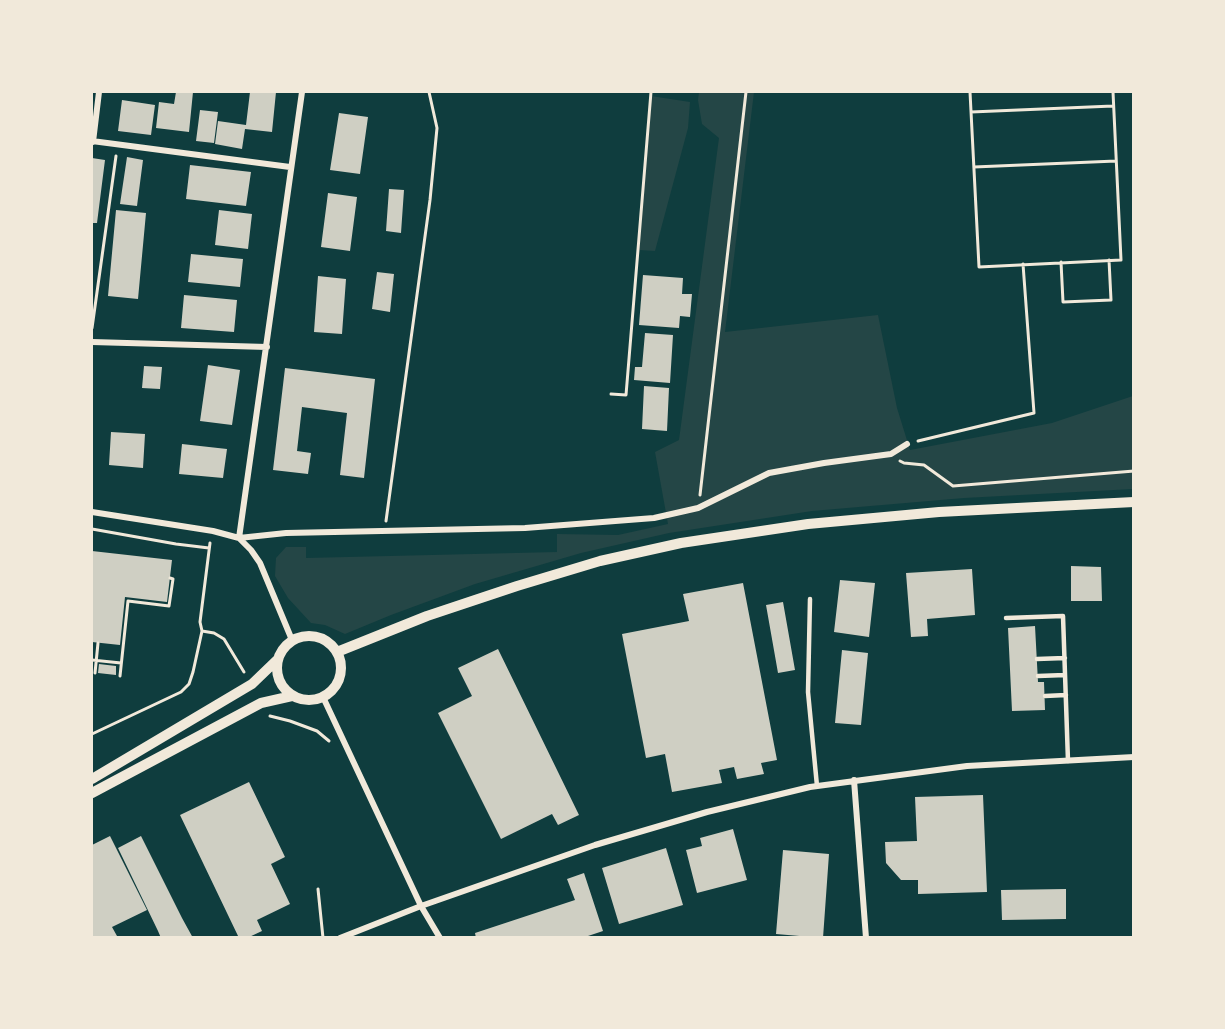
<!DOCTYPE html>
<html>
<head>
<meta charset="utf-8">
<style>
  body { margin:0 }
  #map { position:relative; width:1225px; height:1029px; overflow:hidden; background:#0f3d3e; font-family:Quicksand,sans-serif }
  canvas { display:block }
  .frame { position:absolute; inset:0; border:93px solid #f1e9da; pointer-events:none }
</style>
</head>
<body>
<div id="map">
<canvas width="1225" height="1029"></canvas>
<div class="frame"></div>
</div>
<script>
const ctx = document.querySelector('canvas').getContext('2d');
ctx.lineJoin = 'round';
function paint(path, color) { ctx.fillStyle = color; ctx.fill(path, 'evenodd'); }
const toPath = rows => new Path2D(rows.map(r => 'M' + r).join(''));
function strokePath(path, color, width, dash) { ctx.strokeStyle = color; ctx.lineWidth = width; ctx.lineCap = dash ? 'butt' : 'round'; ctx.setLineDash(dash || []); ctx.stroke(path); }
const green = toPath([
  [699,92,754,92,725,332,878,315,897,408,910,450,1052,423,1133,396,1133,489,964,498,812,511,669,533,581,553,475,584,391,615,345,634,325,625,311,623,288,598,275,576,276,558,286,547,306,547,306,558,557,552,557,534,618,535,668,524,655,452,679,440,719,138,702,124,698,100],
  [651,96,690,102,688,128,655,251,639,250]
]);
const building = toPath([
  [176,92,193,92,189,132,156,128,159,102,174,104],
  [250,92,276,92,272,132,245,129,242,149,215,144,218,121,246,125],
  [122,100,155,105,151,135,118,131],
  [200,110,218,112,214,143,196,141],
  [339,113,368,117,360,174,330,170],
  [127,157,143,160,137,206,120,204],
  [92,158,105,160,97,223,92,223],
  [190,165,251,172,246,206,186,199],
  [389,189,404,190,401,233,386,231],
  [328,193,357,197,350,251,321,247],
  [116,210,146,213,138,299,108,296],
  [219,210,252,214,248,249,215,245],
  [191,254,243,259,240,287,188,282],
  [377,272,394,274,390,312,372,309],
  [643,275,683,278,682,294,692,294,690,317,680,316,679,328,639,325],
  [318,276,346,279,342,334,314,332],
  [184,295,237,300,234,332,181,328],
  [645,333,673,335,670,383,634,380,635,367,642,367],
  [208,365,240,370,232,425,200,421],
  [144,366,162,367,160,389,142,388],
  [285,368,375,379,364,478,340,475,347,413,302,407,297,451,311,453,308,474,273,470],
  [644,386,669,388,667,431,642,429],
  [111,432,145,434,143,468,109,465],
  [182,444,227,449,223,478,179,474],
  [92,551,172,560,167,602,125,597,120,645,92,642],
  [1071,566,1101,567,1102,601,1071,601],
  [972,569,975,615,927,619,928,636,911,637,906,573],
  [840,580,875,583,869,637,834,632],
  [743,583,777,760,761,763,764,774,737,779,734,767,719,770,722,783,672,792,665,754,646,758,622,634,689,621,683,594],
  [783,602,795,670,778,673,766,605],
  [1035,626,1038,682,1044,682,1045,710,1012,711,1008,628],
  [498,649,579,815,558,825,552,814,501,839,438,713,472,696,458,668],
  [842,650,868,653,861,725,835,723],
  [99,664,116,666,116,675,98,673],
  [249,782,285,857,271,864,290,904,257,920,262,931,247,938,239,938,180,815],
  [983,795,987,892,918,894,918,880,901,880,886,863,885,842,917,841,915,797],
  [733,829,747,880,697,893,686,850,702,846,700,838],
  [110,836,147,910,112,927,117,936,92,938,92,845],
  [141,836,182,918,193,938,161,938,158,931,118,848],
  [666,848,683,905,619,924,602,868],
  [783,850,829,854,823,938,776,934],
  [584,873,603,931,582,938,476,938,475,933,575,900,567,879],
  [1066,889,1066,919,1002,920,1001,890]
]);
const path = toPath([
  [970,92,979,267,1121,260,1113,92],
  [971,112,1113,106],
  [974,167,1116,161],
  [1061,262,1063,302,1111,300,1109,260],
  [92,328,116,156],
  [611,394,626,395,651,92],
  [918,441,1034,413,1023,264],
  [900,461,904,463,924,465,953,486,1134,471],
  [700,495,746,92],
  [386,521,430,200,437,128,429,92],
  [92,529,176,544,209,548],
  [202,631,214,633,224,639,244,672],
  [92,660,121,663],
  [95,673,98,643],
  [120,676,128,601,169,606,173,579,170,578],
  [270,716,290,721,317,731,329,741],
  [92,734,181,692,189,684,193,672,202,631,200,622,210,543],
  [318,889,323,938]
]);
const service = toPath([
  [810,599,808,692,817,786],
  [1006,618,1063,616,1068,761],
  [1037,659,1065,658],
  [1038,676,1065,675],
  [1045,696,1066,695]
]);
const minor = toPath([
  [92,141,290,167],
  [93,142,99,92],
  [92,342,267,347],
  [92,512,213,531,239,538,286,533,525,528,654,518,698,508,769,473,824,463,891,454,907,444],
  [239,538,302,92],
  [239,538,251,550,260,563,292,640],
  [323,697,421,906,440,938],
  [854,780,866,938],
  [340,938,421,906,595,845,707,812,810,787,967,766,1134,757]
]);
const tertiary = toPath([
  '277 668a32 32 0 1 1 64 0a32 32 0 1 1-64 0Z',
  [337,652,427,616,517,586,600,561,681,543,808,524,939,512,1134,502],
  [92,779,252,684,278,659],
  [92,793,261,703,292,696]
]);
paint(green, '#244646');
paint(building, '#cfcfc3');
strokePath(path, '#f1e9da', 3);
strokePath(service, '#f1e9da', 4.5);
strokePath(minor, '#f1e9da', 6);
strokePath(tertiary, '#f1e9da', 10);
</script>
</body>
</html>
